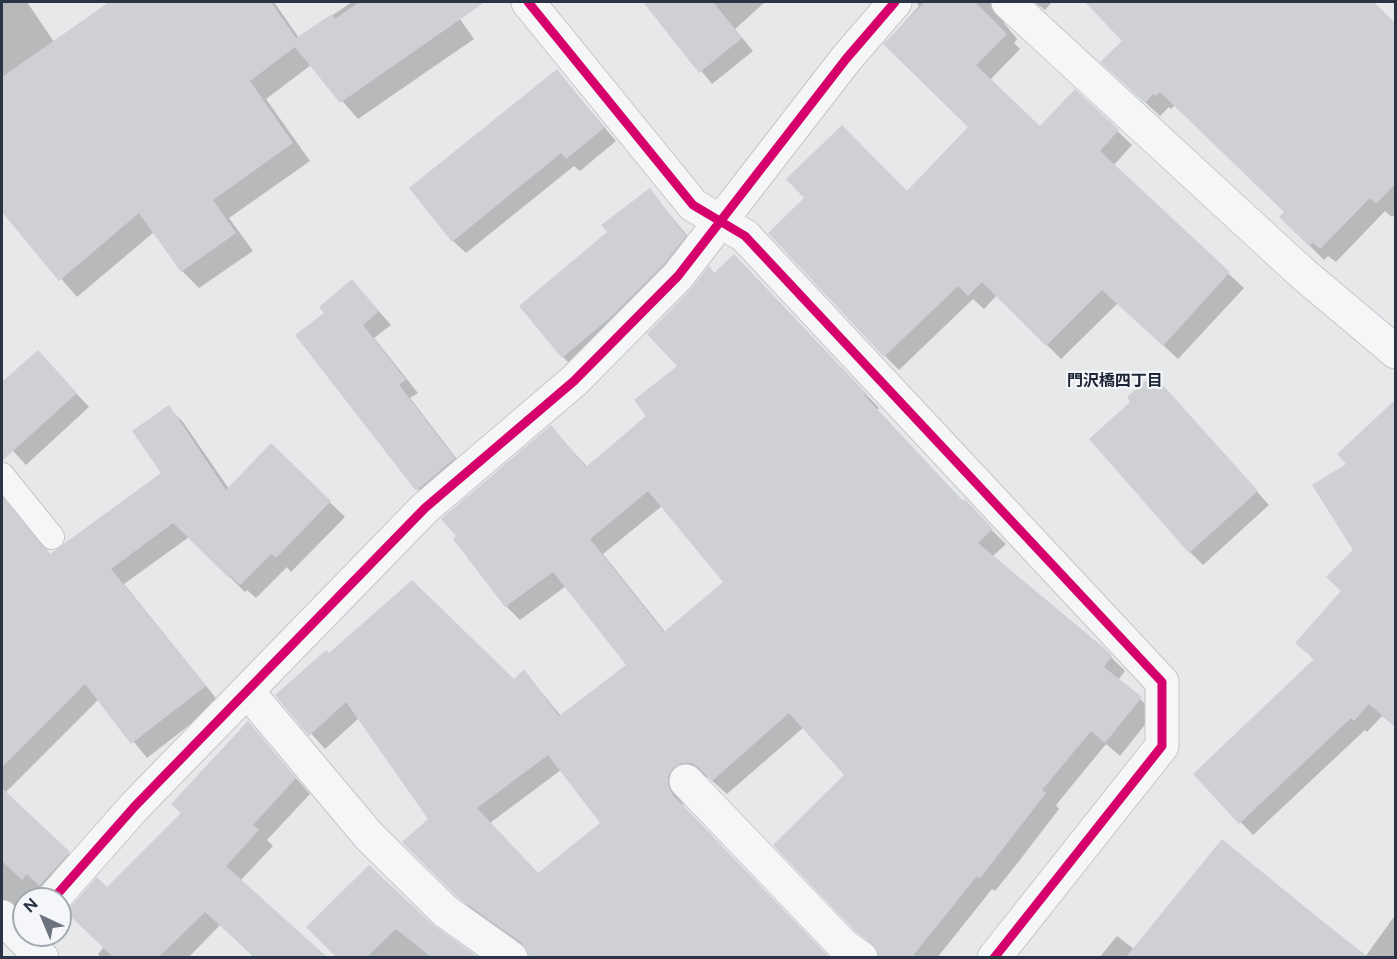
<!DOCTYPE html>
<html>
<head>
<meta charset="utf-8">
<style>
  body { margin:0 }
  #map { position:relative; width:1397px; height:959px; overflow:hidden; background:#e6e8ea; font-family:Figtree,sans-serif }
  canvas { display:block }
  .frame { position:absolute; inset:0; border:3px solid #2b3445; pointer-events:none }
  .north { position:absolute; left:12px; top:887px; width:60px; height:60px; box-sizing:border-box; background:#f4f6f9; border:2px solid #a4a8b1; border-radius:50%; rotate:316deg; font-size:16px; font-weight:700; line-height:24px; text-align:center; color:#2b3445 }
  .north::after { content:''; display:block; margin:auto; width:21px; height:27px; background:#6c737f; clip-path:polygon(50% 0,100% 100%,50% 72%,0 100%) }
</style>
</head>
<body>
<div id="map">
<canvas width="1397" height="959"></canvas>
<div class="frame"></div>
<div class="north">N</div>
</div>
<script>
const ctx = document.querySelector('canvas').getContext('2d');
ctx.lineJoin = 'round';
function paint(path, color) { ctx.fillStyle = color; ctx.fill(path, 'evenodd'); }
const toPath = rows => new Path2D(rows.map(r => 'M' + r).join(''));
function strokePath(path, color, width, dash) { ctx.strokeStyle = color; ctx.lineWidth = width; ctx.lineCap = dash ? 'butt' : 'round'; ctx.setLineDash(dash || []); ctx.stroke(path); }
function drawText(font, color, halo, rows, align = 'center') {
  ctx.font = font + ' Figtree,"Noto Sans JP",sans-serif'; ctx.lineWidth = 4.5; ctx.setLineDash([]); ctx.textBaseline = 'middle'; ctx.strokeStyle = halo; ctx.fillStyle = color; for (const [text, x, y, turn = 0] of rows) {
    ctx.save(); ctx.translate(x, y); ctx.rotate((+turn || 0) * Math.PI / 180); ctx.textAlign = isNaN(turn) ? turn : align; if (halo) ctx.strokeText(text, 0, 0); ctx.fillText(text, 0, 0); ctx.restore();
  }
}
const shadow = toPath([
  [2,2,27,2,54,42,111,2,274,2,299,38,352,2,448,2,474,39,358,119,311,65,266,99,310,161,229,218,253,251,199,288,182,271,154,232,77,297,2,210],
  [645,2,765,2,735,29,753,51,712,84],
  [916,2,1012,2,1004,12,1004,23,1017,39,1014,43,1020,49,990,80,1040,128,1075,91,1132,145,1113,166,1244,288,1178,359,1118,303,1061,359,997,295,984,309,973,299,899,370,885,356,907,193,970,127,885,44,919,6],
  [1034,2,1052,2,1045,10],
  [1087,2,1250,2,1253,4,1256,2,1371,2,1396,25,1396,213,1392,217,1385,211,1336,262,1328,256,1324,260,1281,217,1286,212,1175,105,1171,109,1169,107,1160,116,1117,76,1124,41],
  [557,71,616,141,580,171,574,166,466,253,453,241],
  [650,190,698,249,576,370,563,357,609,232],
  [748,271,879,408,877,410,963,502,1006,544,992,557,1103,649,1125,671,1118,680,1155,712,1120,756,1106,744,1056,805,1059,809,1016,865,995,891,992,889,937,958,917,958,903,947,888,958,856,930,846,775,804,727,727,794,708,777,697,776,682,791,681,800,686,810,828,958,563,958,558,953,555,958,531,958,529,951,473,911,404,842,430,819,359,718,325,749,277,695,329,655,514,681,524,671,561,716,628,665,566,586,520,620,506,606,551,427,588,468,648,416,679,366,715,275],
  [662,506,725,583,666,633,603,554],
  [561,770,602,824,539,874,490,823],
  [364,294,391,325,374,338,418,393,410,398,466,471,429,502,297,335],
  [38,352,89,407,26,465,2,439,2,384],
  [1153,376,1269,505,1203,565,1190,552,1132,402],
  [168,407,183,422,229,489,271,445,345,517,291,572,287,567,256,598,247,590,245,592,189,537,124,584,219,702,147,758,99,699,5,793,83,867,42,888,37,893,32,888,2,921,2,489,5,500,51,555,163,473],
  [1381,415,1396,428,1396,485,1391,489,1396,494,1396,727,1382,716,1367,732,1365,730,1253,835,1195,774,1315,660,1310,656,1343,591,1354,550,1349,464],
  [248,723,310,794,267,840,273,846,240,881,324,958,255,958,220,925,188,958,102,958,98,954,104,947,107,889,183,813],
  [1396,914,1396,958,1099,958,1117,936,1134,949,1365,957],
  [308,927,433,927,475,958,338,958]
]);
const building = toPath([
  [109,2,271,2,296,38,332,14,335,19,359,2,485,2,340,103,295,47,250,81,293,143,213,200,236,233,181,272,139,213,59,281,2,212,2,77],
  [643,2,713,2,742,38,699,73],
  [925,2,975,2,1007,34,976,65,1040,126,1075,89,1119,130,1100,151,1230,272,1163,346,1102,290,1046,346,982,282,968,296,958,286,884,357,768,233,804,198,786,179,842,125,907,191,968,127,883,44],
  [1085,2,1374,2,1395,23,1395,184,1376,204,1370,198,1320,249,1313,243,1309,246,1279,217,1284,212,1160,92,1156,96,1153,94,1145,103,1100,62,1122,41],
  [557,69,604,128,566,159,561,153,452,242,409,188],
  [650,188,686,236,664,264,612,316,562,358,519,306,607,232,601,225],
  [734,254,866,393,864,395,963,501,965,499,993,529,978,543,1104,648,1112,656,1104,667,1142,697,1105,743,1091,731,1042,790,1046,793,1002,850,980,878,977,876,912,957,879,957,872,943,855,931,773,845,844,775,789,713,712,781,699,768,692,763,682,763,673,768,668,776,668,785,672,794,829,957,529,957,522,943,457,897,402,842,428,819,346,702,309,736,275,695,326,650,329,653,412,580,514,679,524,669,559,716,626,665,553,572,505,607,453,539,456,536,441,519,551,425,586,467,646,416,634,400,677,366,647,334,691,289,709,266,714,273],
  [648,491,723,582,664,632,590,539],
  [548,755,600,823,538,873,477,808],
  [352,279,379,311,363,325,406,380,399,385,455,458,416,491,295,335,324,313,319,307],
  [38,350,77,393,2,461,2,382],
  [1153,374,1258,491,1189,553,1089,439,1130,402,1127,397],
  [1395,400,1395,727,1369,704,1354,721,1351,718,1239,824,1193,774,1314,659,1295,643,1341,591,1326,577,1353,550,1312,485,1346,464,1337,454],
  [169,405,226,490,271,443,331,501,276,558,271,554,240,585,231,576,229,578,173,523,111,569,206,686,131,744,85,684,2,767,2,497,50,554,161,473,132,431],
  [248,721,296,778,253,825,259,830,226,866,327,957,255,957,205,912,159,957,113,957,66,912,97,877,107,887,181,813,171,804],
  [2,788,70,852,39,886,27,874,22,880,2,861],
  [1222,839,1311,912,1368,957,1126,957],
  [369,865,432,924,478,957,431,957,396,929,367,957,336,957,306,927]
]);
const service = toPath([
  [2,475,52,537]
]);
const minor = toPath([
  [528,2,693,205,745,236,1162,682,1162,746,994,958],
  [1008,2,1302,273,1396,352],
  [248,692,369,836,445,911,511,958],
  [686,781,843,945,861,958],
  [53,899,135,806,425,508,574,381,678,276,846,59,895,2],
  [2,917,42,958]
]);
const cycleway = toPath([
  [528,2,693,205,745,236,1162,682,1162,746,994,958],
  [53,899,135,806,425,508,574,381,678,276,846,59,895,2]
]);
const neighbourhoodNames = [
  ["門沢橋四丁目",1115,381]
];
paint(shadow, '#0003');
paint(building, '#ced0d3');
strokePath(service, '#c4c6c8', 26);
strokePath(minor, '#c4c6c8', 35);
strokePath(service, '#f5f6f7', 24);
strokePath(minor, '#f5f6f7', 33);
strokePath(cycleway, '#d6006c', 9);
drawText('bold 16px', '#1d2536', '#f4f6f9', neighbourhoodNames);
</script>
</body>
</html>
